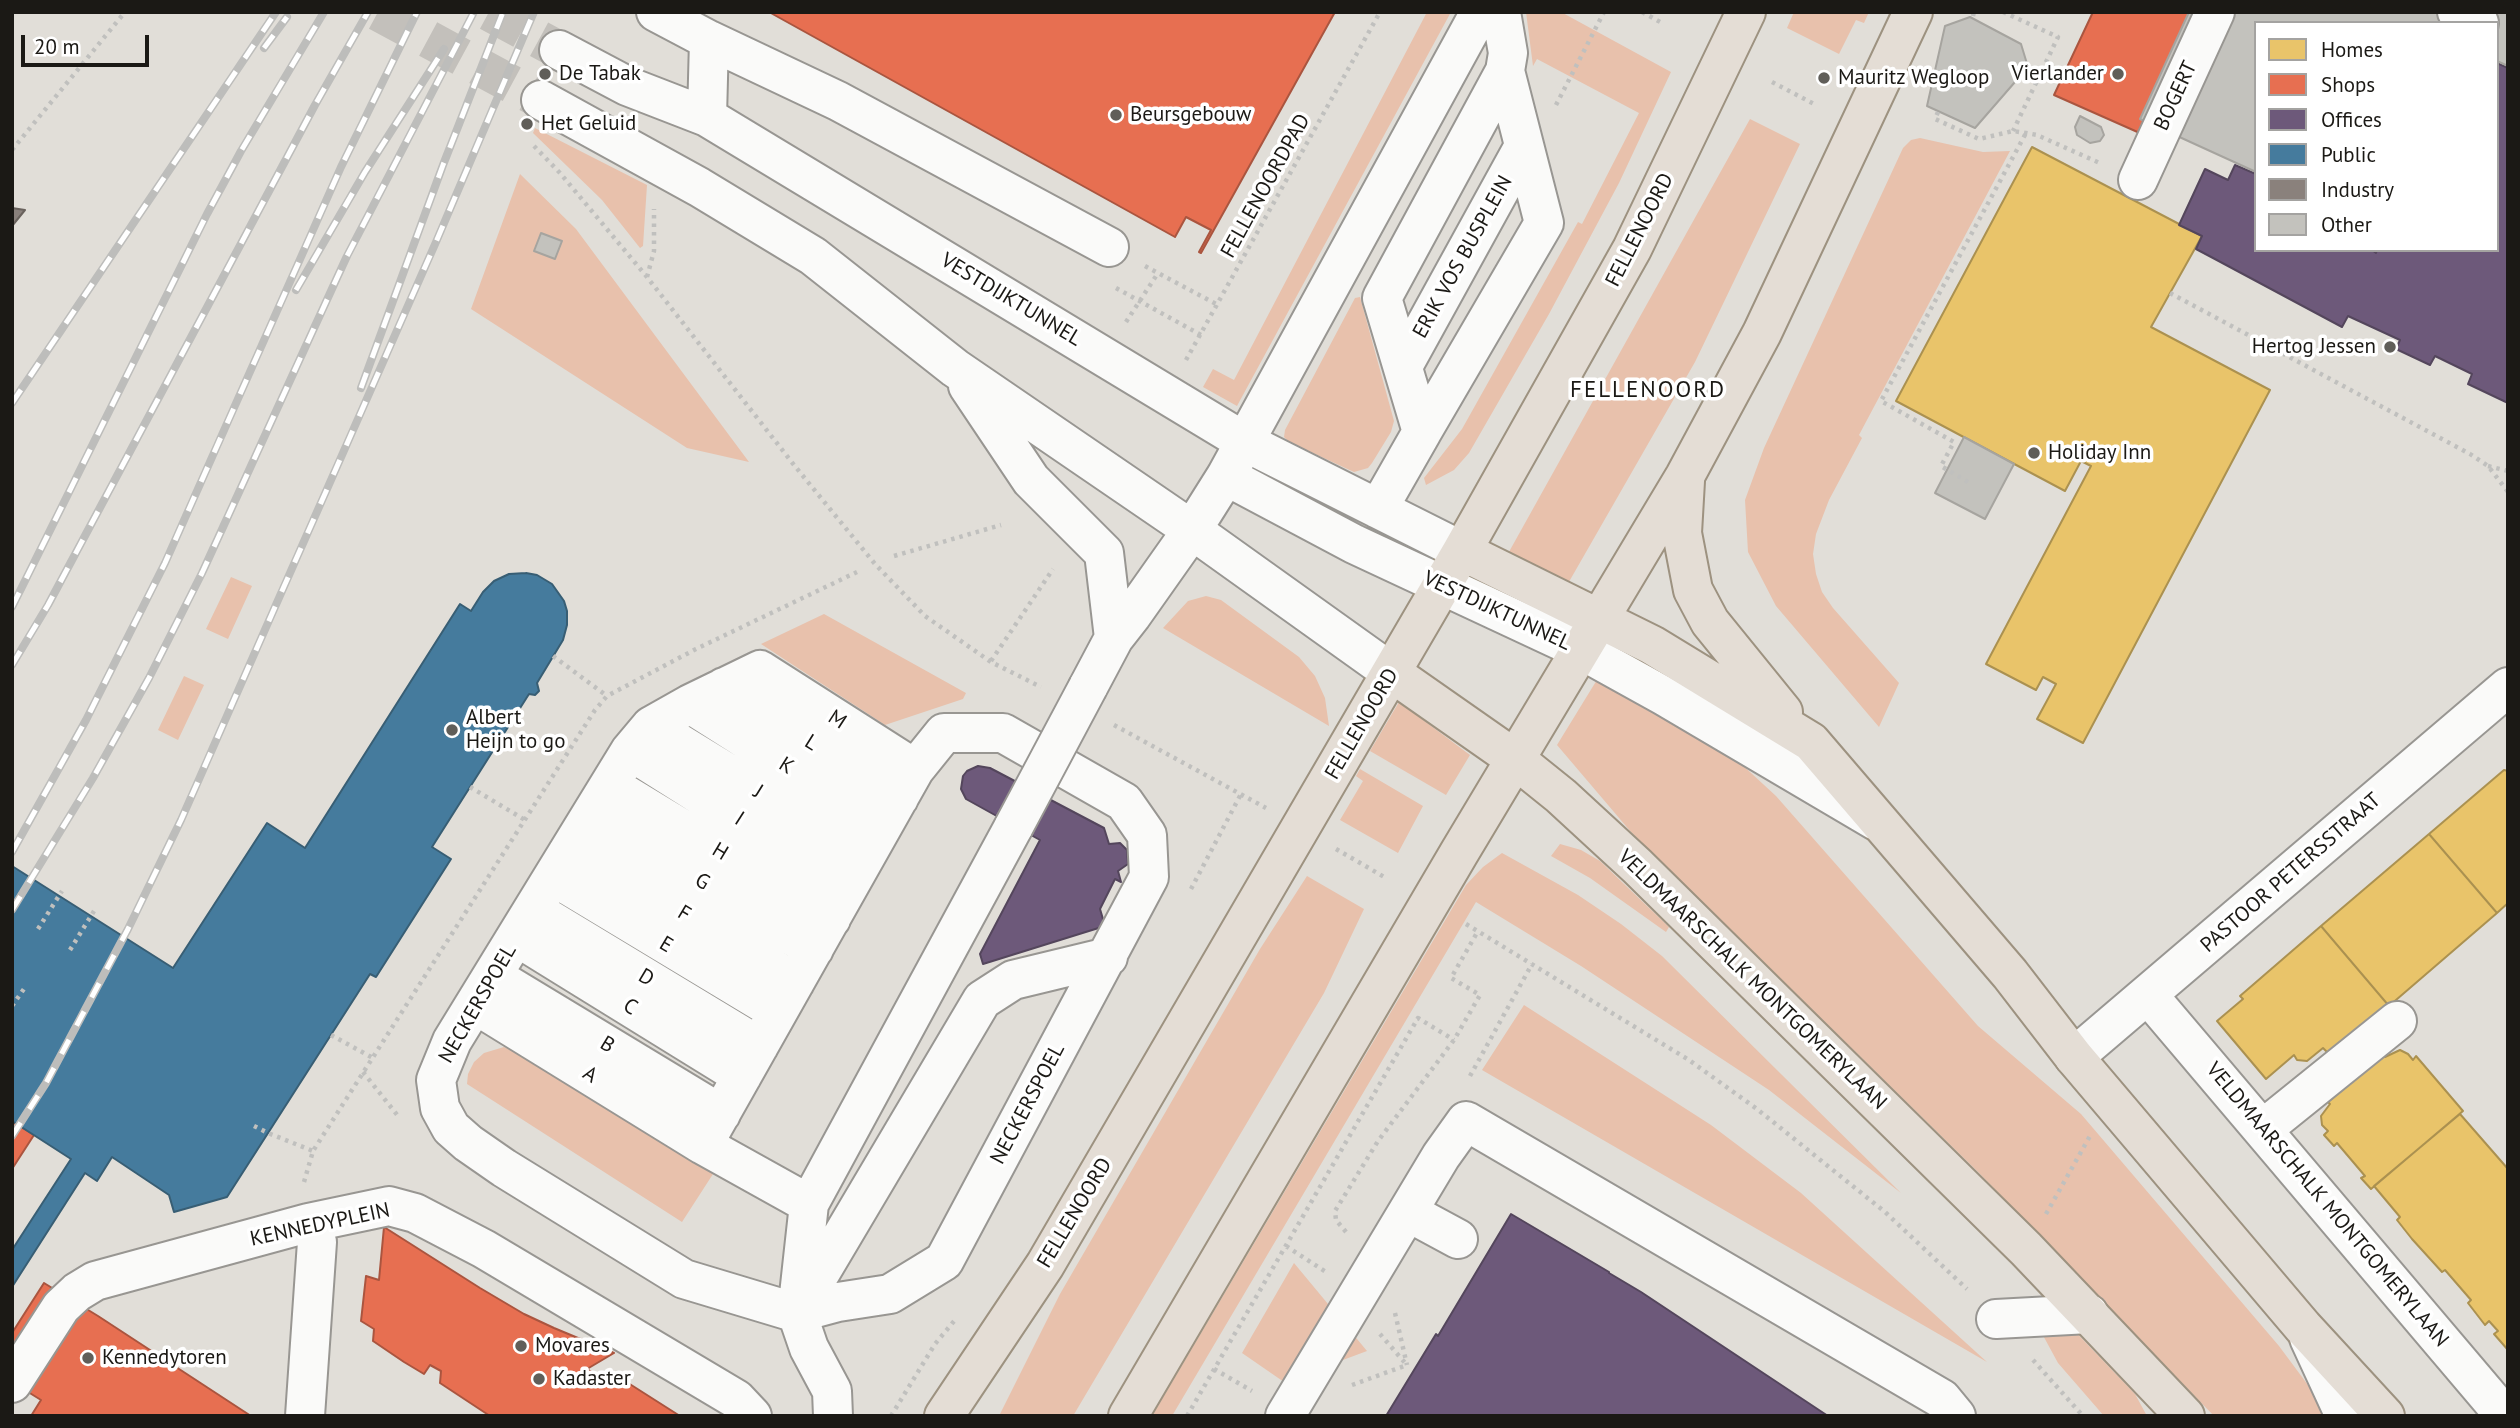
<!DOCTYPE html>
<html>
<head>
<meta charset="utf-8">
<style>
  body { margin:0 }
  #map { position:relative; width:2520px; height:1428px; overflow:hidden; background:#e1ded8; font-family:"PT Sans",sans-serif }
  canvas { display:block }
  .frame { position:absolute; inset:0; border:14px solid #1b1915; pointer-events:none }
  .legend { position:absolute; left:2254px; top:21px; width:245px; height:231px; box-sizing:border-box; background:#fff; border:2px solid #a4a3a1; margin:0; padding:9px 12px; list-style:none; font-size:21px; color:#1b1915 }
  .legend li { display:flex; align-items:center; gap:14px; height:35px }
  .legend b { width:35px; border:2px solid #a4a3a1 }
  .scale { position:absolute; left:21px; top:35px; width:128px; height:32px; box-sizing:border-box; border:4px solid #1b1915; border-top:0; padding-left:9px; font-size:21px; line-height:24px; white-space:nowrap; color:#1b1915; -webkit-text-stroke:5px #fff; paint-order:stroke }
</style>
</head>
<body>
<div id="map">
<canvas width="2520" height="1428"></canvas>
<div class="frame"></div>
<ul class="legend">
<li><b style="height:19px;background:#e9c46a"></b>Homes</li>
<li><b style="height:19px;background:#e76f51"></b>Shops</li>
<li><b style="height:19px;background:#6d597a"></b>Offices</li>
<li><b style="height:19px;background:#457b9d"></b>Public</li>
<li><b style="height:19px;background:#8a817c"></b>Industry</li>
<li><b style="height:19px;background:#c3c2bd"></b>Other</li>
</ul>
<div class="scale">20 m</div>
</div>
<script>
const ctx = document.querySelector('canvas').getContext('2d');
ctx.lineJoin = 'round';
function paint(path, color) { ctx.fillStyle = color; ctx.fill(path, 'evenodd'); }
const toPath = rows => new Path2D(rows.map(r => 'M' + r).join(''));
function strokePath(path, color, width, dash) { ctx.strokeStyle = color; ctx.lineWidth = width; ctx.lineCap = dash ? 'butt' : 'round'; ctx.setLineDash(dash || []); ctx.stroke(path); }
function drawText(font, color, halo, rows, align = 'center') {
  ctx.font = font + ' "PT Sans",sans-serif'; ctx.lineWidth = 7; ctx.setLineDash([]); ctx.textBaseline = 'middle'; ctx.strokeStyle = halo; ctx.fillStyle = color; for (const [text, x, y, turn = 0] of rows) {
    ctx.save(); ctx.translate(x, y); ctx.rotate((+turn || 0) * Math.PI / 180); ctx.textAlign = isNaN(turn) ? turn : align; if (halo) ctx.strokeText(text, 0, 0); ctx.fillText(text, 0, 0); ctx.restore();
  }
}
const green = toPath([
  [1427,12,1451,12,1237,406,1203,387,1213,369,1234,380],
  [1526,12,1561,12,1671,72,1619,183,1549,314,1469,453,1454,470,1426,485,1424,478,1462,429,1578,222,1582,224,1639,113,1537,59,1533,66],
  [1794,12,1869,12,1864,23,1856,20,1839,54,1787,28],
  [1750,119,1800,144,1695,362,1566,587,1505,559],
  [535,128,647,185,643,246,640,248,602,200,533,133],
  [1920,138,1983,152,2010,151,1859,435,1862,438,1829,500,1816,534,1813,554,1816,574,1822,592,1833,608,1899,683,1879,727,1776,606,1748,552,1745,500,1764,448,1903,148,1911,140],
  [520,174,576,229,749,462,687,448,471,309],
  [1360,297,1394,421,1391,432,1372,463,1368,468,1354,472,1289,442,1284,437,1285,430,1355,298],
  [231,577,252,586,228,639,206,629],
  [1206,596,1221,600,1299,657,1315,676,1325,698,1329,726,1163,628,1188,601],
  [824,614,966,693,963,699,885,725,761,644],
  [1603,670,1725,749,1776,796,1978,1026,2081,1114,2279,1346,2331,1416,2214,1416,1978,1172,1631,832,1557,745],
  [184,676,204,685,178,740,158,730],
  [1399,702,1470,755,1446,795,1370,751],
  [1360,769,1423,806,1398,853,1340,820,1363,781,1356,776],
  [1560,844,1581,850,1600,861,1669,927,1666,932,1590,878,1551,856],
  [1502,853,1578,895,1621,924,1662,956,1901,1193,1769,1090,1581,966,1476,902,1172,1416,1152,1416,1466,885,1483,867],
  [1307,876,1364,909,1324,993,1073,1416,999,1416,1060,1294,1260,949],
  [1524,1005,1711,1125,1801,1193,1987,1362,1482,1070],
  [504,1047,522,1054,713,1174,682,1222,467,1084,468,1074,474,1062,484,1053],
  [1294,1263,1367,1351,1284,1382,1242,1353],
  [2066,1322,2135,1394,2147,1416,2104,1416,2058,1363,2039,1328]
]);
const homes = toPath([
  [2032,147,2202,236,2151,327,2270,390,2083,743,2037,719,2056,684,2043,677,2036,690,1986,664,2091,466,2081,461,2065,491,1896,401,2032,147],
  [2504,770,2508,771,2508,903,2497,913,2429,834,2504,770],
  [2429,834,2497,913,2389,1006,2321,926,2429,834],
  [2321,926,2389,1006,2331,1056,2323,1048,2307,1061,2297,1060,2294,1055,2266,1079,2217,1021,2243,999,2240,996,2321,926],
  [2400,1050,2408,1054,2413,1060,2416,1056,2463,1111,2371,1189,2361,1178,2365,1176,2337,1143,2334,1146,2324,1135,2328,1131,2322,1125,2321,1116,2330,1104,2328,1102,2383,1055,2385,1057,2400,1050],
  [2460,1114,2508,1169,2508,1350,2494,1334,2498,1331,2489,1321,2485,1325,2468,1303,2471,1300,2445,1270,2442,1272,2412,1239,2397,1220,2400,1217,2374,1186,2460,1114]
]);
const shops = toPath([
  [769,12,1335,12,1201,253,1199,252,1211,230,1186,217,1175,237,769,12],
  [2093,12,2201,12,2142,134,2054,95,2093,12],
  [12,1121,34,1135,12,1169,12,1121],
  [384,1227,480,1288,524,1314,554,1328,614,1353,587,1369,615,1387,625,1381,680,1416,490,1416,440,1383,441,1371,430,1365,424,1374,404,1362,373,1341,374,1329,361,1321,366,1276,379,1280,384,1227],
  [44,1283,98,1316,251,1416,31,1416,41,1400,12,1382,12,1333,44,1283]
]);
const offices = toPath([
  [2497,63,2508,68,2508,403,2468,384,2472,374,2435,356,2430,365,2396,349,2400,340,2348,316,2342,327,2213,258,2196,249,2202,236,2179,225,2205,169,2228,180,2235,165,2256,174,2256,250,2372,250,2376,253,2377,250,2497,250,2497,63],
  [978,766,990,768,1104,828,1109,844,1120,843,1127,850,1128,864,1118,871,1121,882,1115,879,1100,909,1105,926,983,964,980,954,1040,840,966,799,961,789,963,776,967,771,978,766],
  [1511,1214,1609,1272,1609,1273,1641,1292,1828,1416,1386,1416,1436,1334,1438,1336,1511,1214]
]);
const public = toPath([
  [526,573,537,575,552,584,564,601,567,611,567,625,563,640,537,683,539,691,535,695,529,694,432,847,451,859,376,977,370,974,227,1197,174,1212,169,1195,112,1157,97,1181,85,1173,12,1287,12,1250,71,1159,12,1121,12,866,173,968,267,823,305,848,460,604,471,611,483,592,494,581,509,574,526,573]
]);
const industry = toPath([
  [12,208,25,210,12,226,12,208]
]);
const building = toPath([
  [2189,12,2508,12,2508,66,2497,61,2497,23,2256,23,2256,172,2140,119,2189,12],
  [1970,17,2021,44,2028,67,1975,128,1927,106,1945,26,1970,17],
  [2080,116,2101,127,2104,135,2100,141,2090,143,2077,135,2075,127,2080,116],
  [541,233,562,241,555,259,534,251,541,233],
  [1964,437,2014,464,1985,519,1935,493,1964,437]
]);
const minorTunnel = toPath([
  [378,12,541,100],
  [489,12,559,50]
]);
const path = toPath([
  [1642,12,1662,23],
  [2003,12,2058,37,2013,131],
  [1973,16,1974,12],
  [1772,82,1816,105],
  [1556,105,1604,12],
  [1938,112,1935,119,1979,139,2013,131,2026,133,2037,135,2102,164],
  [534,146,560,173,647,277,794,465,875,564,925,616,991,662,1041,687],
  [12,150,125,12],
  [1145,266,1218,305],
  [647,277,654,251,654,209],
  [1116,288,1201,335],
  [2170,293,2470,454,2488,466,2508,492],
  [1126,322,1158,273],
  [1186,360,1380,12],
  [2488,466,2508,471],
  [1968,482,1941,466,1954,442,1881,401,2026,133],
  [894,556,1001,525],
  [553,656,607,696],
  [991,661,1053,569],
  [1114,725,1266,808],
  [470,787,525,820],
  [1336,849,1386,878],
  [1191,889,1241,794],
  [1466,924,1689,1060,1757,1109,1885,1212,1967,1289],
  [38,929,62,891],
  [70,950,94,911],
  [12,1006,26,986],
  [331,1035,373,1058],
  [363,1072,398,1116],
  [1470,1076,1532,964],
  [254,1126,268,1133,313,1151],
  [304,1182,313,1151,595,710,607,696,696,649,857,572],
  [2046,1214,2090,1136],
  [1346,1232,1336,1220,1335,1211,1378,1141,1454,1040,1480,995,1451,978,1478,931],
  [1286,1246,1326,1272],
  [1395,1313,1407,1365],
  [1380,1334,1406,1364],
  [2033,1360,2083,1416],
  [1214,1369,1252,1391],
  [1352,1385,1407,1365],
  [891,1416,935,1344,955,1320],
  [1187,1416,1418,1018,1454,1040]
]);
const minor = toPath([
  [656,12,709,40,707,117],
  [2457,12,2479,23],
  [709,40,838,101,1109,247],
  [559,50,627,86,707,117,1245,442,1462,551],
  [541,100,699,187,813,256,955,368,1192,530,1392,673],
  [2138,180,2215,12],
  [1403,366,1523,148],
  [968,386,1031,480,1104,553,1114,638],
  [1422,432,1544,223,1505,71],
  [1226,476,1354,544,1581,650,1664,696,1876,821],
  [1378,509,1422,432,1382,298,1505,71,1508,53,1501,12],
  [724,687,899,798],
  [1088,687,1114,638,1132,615,1192,530,1226,476,1480,12],
  [690,704,882,826],
  [651,726,865,857],
  [630,751,847,888],
  [610,785,831,919],
  [591,815,814,949],
  [572,847,795,982],
  [554,877,778,1012],
  [534,910,759,1046],
  [517,937,742,1076],
  [493,976,721,1114],
  [2148,995,2505,1416],
  [476,1005,703,1145,809,1204],
  [2074,1057,2508,687],
  [2263,1129,2397,1021],
  [703,1145,915,769,944,733,1003,733,1124,802,1147,835,1149,877,944,1261,890,1294,838,1302,797,1313,684,1279,504,1168,468,1143,451,1128,440,1108,436,1080,452,1041,630,751,651,726,690,704,760,670,915,769],
  [1408,1212,1458,1239],
  [803,1302,982,1000,1013,980,1108,957],
  [1996,1319,2089,1314],
  [2309,1338,2345,1416],
  [12,1383,61,1307,77,1292,95,1281,308,1223,389,1206,415,1213,484,1249,736,1399,752,1416],
  [305,1416,317,1242],
  [833,1416,832,1391,809,1348,797,1313,809,1204,1014,826],
  [1285,1416,1441,1156,1466,1121,1942,1399,1956,1416]
]);
const major = toPath([
  [1685,481,1682,533,1693,590,1710,622,1783,712],
  [1462,551,1652,645,1811,742,2010,974,2074,1057,2303,1327,2385,1416],
  [1392,673,1515,759,1561,796,1637,866,2026,1249,2185,1416],
  [944,1416,1045,1265,1462,551,1632,249,1746,12],
  [1128,1416,1459,853,1685,476,1762,333,1913,12]
]);
const rail = toPath([
  [264,48,287,17],
  [296,290,365,172,444,49],
  [361,388,443,165,503,12],
  [12,403,276,12],
  [12,607,207,214,241,151,324,12],
  [12,665,48,605,315,105,368,12],
  [12,852,86,720,165,563,341,167,417,12],
  [12,910,93,778,149,678,202,573,347,256,474,12],
  [12,1136,46,1083,128,929,181,820,436,242,534,12]
]);
const minorBridge = toPath([
  [1014,826,1088,687]
]);
const markers = [
  [545,74,7,"#605e59"],
  [2118,74,7,"#605e59"],
  [1824,78,7,"#605e59"],
  [1116,115,7,"#605e59"],
  [527,124,7,"#605e59"],
  [2390,347,7,"#605e59"],
  [2034,453,7,"#605e59"],
  [452,730,7,"#605e59"],
  [521,1346,7,"#605e59"],
  [88,1358,7,"#605e59"],
  [539,1379,7,"#605e59"]
];
const poiNames = [
  ["De Tabak",559,74],
  ["Vierlander",2104,74,"right"],
  ["Mauritz Wegloop",1838,78],
  ["Beursgebouw",1130,115],
  ["Het Geluid",541,124],
  ["Hertog Jessen",2376,347,"right"],
  ["Holiday Inn",2048,453],
  ["Albert",466,718],
  ["Heijn to go",466,742],
  ["Movares",535,1346],
  ["Kennedytoren",102,1358],
  ["Kadaster",553,1379]
];
const streetNames = [
  ["BOGERT",2176,96,-65],
  ["FELLENOORDPAD",1266,186,-61],
  ["FELLENOORD",1640,230,-63],
  ["ERIK VOS BUSPLEIN",1463,257,-61],
  ["VESTDIJKTUNNEL",1011,300,31],
  ["VESTDIJKTUNNEL",1497,611,25],
  ["M",837,720,33],
  ["FELLENOORD",1362,724,-60],
  ["L",811,743,32],
  ["K",786,766,32],
  ["J",758,792,32],
  ["I",739,819,33],
  ["H",720,852,31],
  ["PASTOOR PETERSSTRAAT",2291,873,-41],
  ["G",702,882,31],
  ["F",684,914,31],
  ["E",666,945,31],
  ["D",646,978,31],
  ["VELDMAARSCHALK MONTGOMERYLAAN",1752,980,44],
  ["NECKERSPOEL",478,1004,-60],
  ["C",630,1007,32],
  ["B",607,1045,31],
  ["A",590,1075,32],
  ["NECKERSPOEL",1028,1104,-62],
  ["VELDMAARSCHALK MONTGOMERYLAAN",2327,1205,50],
  ["FELLENOORD",1075,1213,-59],
  ["KENNEDYPLEIN",320,1225,-12]
];
const neighbourhoodNames = [
  ["FELLENOORD",1648,390]
];
paint(green, '#e8c1ac');
paint(homes, '#e9c46a');
strokePath(homes, '#ab9150', 2);
paint(shops, '#e76f51');
strokePath(shops, '#aa553f', 2);
paint(offices, '#6d597a');
strokePath(offices, '#54465c', 2);
paint(public, '#457b9d');
strokePath(public, '#385e74', 2);
paint(industry, '#8a817c');
strokePath(industry, '#69625d', 2);
paint(building, '#c3c2bd');
strokePath(building, '#a6a49f', 2);
strokePath(minorTunnel, '#c3c0bb', 38, [38, 19]);
strokePath(minor, '#989692', 42);
strokePath(major, '#9d9280', 42);
strokePath(path, '#c0c0be', 4.5, [3.5, 5]);
strokePath(minor, '#fafaf9', 38);
strokePath(major, '#e4ddd5', 38);
strokePath(rail, '#bdbdbb', 8);
strokePath(rail, '#fff', 5, [16]);
strokePath(minorBridge, '#989692', 42, []);
strokePath(minorBridge, '#fafaf9', 38);
for (const [x, y, r, color] of markers) { const dot = new Path2D(); dot.arc(x, y, r, 0, 2 * Math.PI); ctx.fillStyle = color; ctx.fill(dot); strokePath(dot, '#fff', 2.5); }
drawText('21px', '#1b1915', '#fff', poiNames, 'left');
drawText('21px', '#1b1915', '#fff', streetNames);
ctx.letterSpacing = '2px';
drawText('23px', '#1b1915', '#fff', neighbourhoodNames);
ctx.letterSpacing = '0px';
</script>
</body>
</html>
